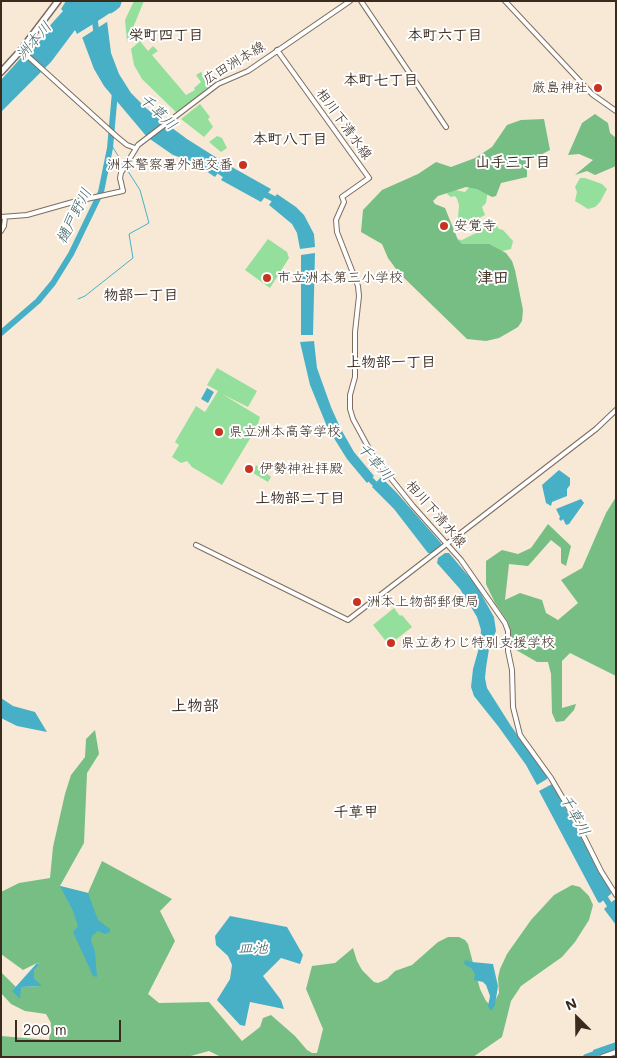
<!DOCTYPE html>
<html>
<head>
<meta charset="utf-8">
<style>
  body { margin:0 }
  #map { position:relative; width:617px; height:1058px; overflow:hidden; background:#f7e9d6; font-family:Mali,sans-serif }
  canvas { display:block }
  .frame { position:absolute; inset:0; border:2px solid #3b2a1e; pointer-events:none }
  .north { position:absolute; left:552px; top:993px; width:50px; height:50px; -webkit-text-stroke:4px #fff; paint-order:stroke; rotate:337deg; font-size:14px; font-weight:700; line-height:20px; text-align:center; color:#3b2a1e }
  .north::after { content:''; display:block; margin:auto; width:18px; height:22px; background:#3b2a1e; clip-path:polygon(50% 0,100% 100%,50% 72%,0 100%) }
  .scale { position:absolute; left:15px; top:1020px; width:106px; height:22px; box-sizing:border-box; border:2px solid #3b2a1e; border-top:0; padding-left:6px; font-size:15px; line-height:18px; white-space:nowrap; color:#3b2a1e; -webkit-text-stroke:4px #fff; paint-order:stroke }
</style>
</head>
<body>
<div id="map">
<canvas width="617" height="1058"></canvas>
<div class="frame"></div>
<div class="north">N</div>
<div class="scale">200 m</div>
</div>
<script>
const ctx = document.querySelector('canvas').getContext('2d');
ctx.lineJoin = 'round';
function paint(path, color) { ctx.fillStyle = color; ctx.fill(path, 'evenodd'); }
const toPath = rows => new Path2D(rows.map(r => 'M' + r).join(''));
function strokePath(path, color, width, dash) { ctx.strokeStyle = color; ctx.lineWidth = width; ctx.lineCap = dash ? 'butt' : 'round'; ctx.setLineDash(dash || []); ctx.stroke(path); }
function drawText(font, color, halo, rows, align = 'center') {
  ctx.font = font + ' Mali,"Klee One",sans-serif'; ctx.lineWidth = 4; ctx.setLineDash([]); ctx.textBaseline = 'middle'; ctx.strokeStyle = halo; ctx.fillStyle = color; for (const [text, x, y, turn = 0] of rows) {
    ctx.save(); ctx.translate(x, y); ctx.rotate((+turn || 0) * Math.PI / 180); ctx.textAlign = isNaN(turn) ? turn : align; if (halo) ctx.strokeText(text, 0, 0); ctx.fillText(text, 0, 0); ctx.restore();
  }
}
const green = toPath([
  [134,1,144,1,132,30,130,40,127,41,125,20],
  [140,41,148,51,153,46,158,51,152,55,186,95,195,90,194,88,201,82,196,75,201,72,212,87,178,114,142,79,134,65,131,49],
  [200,104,210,117,208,119,213,127,204,137,181,119],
  [217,136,222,138,227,148,221,152,209,142],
  [580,178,585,178,602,184,607,189,600,202,595,207,588,209,575,201,577,192,575,187],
  [471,185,488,190,486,203,482,207,485,215,464,226,458,218,459,205,457,199,455,196,451,197,447,194,450,189,465,192],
  [482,221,488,225,495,223,499,229,503,230,513,241,511,249,478,257,455,239,462,240,476,233,478,231,479,223],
  [268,239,287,252,289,258,270,288,245,270],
  [217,368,257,391,248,407,222,394,260,417,257,427,222,485,192,467,187,461,181,463,172,457,179,445,175,442,196,406,205,412,218,391,207,385],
  [256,465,271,477,268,482,253,473],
  [394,608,400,616,402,615,412,627,389,645,373,625]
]);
const forest = toPath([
  [595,114,608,123,610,133,616,138,616,166,595,175,587,171,575,175,593,160,579,154,568,155,582,123],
  [544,119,550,150,527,162,527,177,501,183,496,196,492,197,477,189,466,187,438,196,433,201,435,204,445,208,458,240,462,244,489,244,506,253,512,261,515,270,523,310,522,321,518,327,499,338,486,341,467,339,399,273,388,258,382,244,361,232,363,210,382,190,418,174,436,162,451,167,475,158,492,147,507,125,521,120],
  [616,497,616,676,570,653,562,661,562,708,576,704,574,710,564,721,556,722,552,713,551,674,548,662,537,662,511,647,508,622,495,603,486,584,486,561,502,550,518,554,531,548,548,524,571,546,566,566,561,563,561,548,551,540,528,566,509,564,505,600,520,593,542,600,546,613,558,620,578,603,561,580,582,568,606,513],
  [95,730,99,754,87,773,84,843,60,886,88,893,102,861,172,899,160,911,175,941,148,994,159,1003,209,1002,242,1041,260,1027,263,1018,271,1015,295,1036,307,1050,312,1053,317,1053,323,1029,306,989,312,966,335,963,353,948,357,961,362,970,374,982,378,983,387,979,395,971,412,965,438,942,448,937,459,937,465,940,468,944,480,989,486,1001,490,1005,494,1003,499,993,498,978,500,969,507,954,531,920,554,895,572,885,580,887,589,896,593,905,589,920,575,942,562,957,521,986,511,1001,502,1037,473,1057,221,1057,209,1051,187,1057,1,1057,1,1036,49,1040,51,1023,46,1014,25,1011,11,1004,1,993,1,972,16,987,13,991,20,991,20,987,41,986,34,978,34,971,39,963,37,963,23,970,1,954,1,892,19,883,50,878,53,847,65,794,71,775,85,757,86,739]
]);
const water = toPath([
  [66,1,122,1,120,7,115,11,77,34,75,30,51,62,1,112,1,80,63,11,61,9],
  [107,21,111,53,119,74,131,93,147,109,164,122,187,139,225,163,215,177,191,161,173,155,147,137,104,86,94,69,82,37],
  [230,166,271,189,261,202,221,180],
  [277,194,296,207,304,215,314,234,315,247,300,249,297,233,292,224,269,205],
  [315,253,313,335,301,335,301,255],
  [314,341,317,368,331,407,339,425,328,429,310,385,300,342],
  [207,388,214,392,208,403,201,399],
  [342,431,354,452,374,476,367,483,347,459,332,435],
  [559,470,570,478,570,485,567,489,567,496,552,502,551,506,546,503,542,485],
  [381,477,397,493,441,543,441,547,433,553,428,553,394,509,372,487],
  [581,499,584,503,569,524,566,525,563,519,561,521,559,519,560,517,556,509],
  [445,553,449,553,476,585,494,617,496,631,489,649,486,668,485,678,487,688,511,726,547,776,547,779,537,785,526,765,498,726,474,696,471,687,473,669,480,644,481,630,477,617,468,602,460,589,437,563,438,558],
  [1,698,13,706,35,712,47,732,17,726,1,718],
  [552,784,611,892,611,894,600,903,598,902,539,791],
  [60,886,88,893,98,920,110,929,110,932,105,934,98,931,92,936,91,940,95,952,97,977,93,976,73,932,78,926,73,911],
  [614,900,616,900,616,925,604,909],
  [230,916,287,927,303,955,300,964,281,958,263,976,281,1000,284,1009,250,1002,245,1026,240,1025,217,1000,230,979,232,965,228,956,216,945,215,936],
  [465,960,472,962,493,964,498,986,495,1005,492,1010,490,1010,488,1006,490,996,486,985,483,982,474,980,475,974,471,968,464,964],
  [37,963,39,964,34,971,34,978,42,986,21,987,20,999,12,991],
  [616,1042,616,1049,594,1057,593,1050]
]);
const pier = toPath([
  [110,13,112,16,106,19,110,20,80,39,81,35,104,20,79,36,78,34]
]);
const stream = toPath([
  [78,299,85,296,133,258,129,234,149,223,140,190,110,143]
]);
const river = toPath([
  [92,1,97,36],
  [212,166,231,179],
  [260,192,280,202],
  [1,333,38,301,53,283,71,254,101,192,110,148,115,92],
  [330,419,340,439],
  [365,474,381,490],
  [602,893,616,915],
  [586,1057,616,1046]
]);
const secondary = toPath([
  [361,1,446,127],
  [505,1,592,94,616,111],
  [21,50,116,136,127,145,135,148],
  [277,50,369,178,342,197,344,202,336,220,337,232,358,286,359,296,355,332,355,377,350,395,350,409,353,419,373,456,413,506,461,560,505,623,508,631,508,651,512,670,513,707,520,735,551,778,575,819,601,871,616,895],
  [1,217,27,215,73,202,123,191,120,178,121,173,138,145,218,84,248,71,350,1],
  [1,231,4,226,5,217],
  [196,545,348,620,596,429,616,410],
  [602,1057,616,1052]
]);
const highway = toPath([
  [1,72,21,50,58,1]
]);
const markers = [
  [598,88,5,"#c8321e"],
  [243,165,5,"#c8321e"],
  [444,226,5,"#c8321e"],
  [267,278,5,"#c8321e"],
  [219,432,5,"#c8321e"],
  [249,469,5,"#c8321e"],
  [357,602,5,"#c8321e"],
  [391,643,5,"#c8321e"]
];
const streetNames = [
  ["広田洲本線",234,63,-31],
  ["相川下清水線",344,124,54],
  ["相川下清水線",436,514,49]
];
const poiNames = [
  ["厳島神社",588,88,"right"],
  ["洲本警察署外通交番",233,165,"right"],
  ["安覚寺",454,226],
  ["市立洲本第三小学校",277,278],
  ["県立洲本高等学校",229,432],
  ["伊勢神社拝殿",259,469],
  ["洲本上物部郵便局",367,602],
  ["県立あわじ特別支援学校",401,643]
];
const neighbourhoodNames = [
  ["栄町四丁目",166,35],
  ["本町六丁目",445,35],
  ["本町七丁目",381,80],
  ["本町八丁目",290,139],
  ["山手三丁目",513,162],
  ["物部一丁目",141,295],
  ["上物部一丁目",391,362],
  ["上物部二丁目",300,498],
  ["千草甲",356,812]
];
const waterNames = [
  ["洲本川",34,41,-49],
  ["千草川",158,112,44],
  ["樋戸野川",74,216,-63],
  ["千草川",375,462,49],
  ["千草川",575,815,61],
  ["皿池",253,948]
];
const quarterNames = [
  ["津田",493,278],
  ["上物部",195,706]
];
paint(green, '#93df9b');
paint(forest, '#76be83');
paint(water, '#48b0c6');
paint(pier, '#f7e9d6');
strokePath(stream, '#48b0c6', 1);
strokePath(river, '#48b0c6', 6);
strokePath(secondary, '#7d6d5e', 6);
strokePath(highway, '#7d6d5e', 8);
strokePath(secondary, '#fff', 4);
strokePath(highway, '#fff', 5);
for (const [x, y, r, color] of markers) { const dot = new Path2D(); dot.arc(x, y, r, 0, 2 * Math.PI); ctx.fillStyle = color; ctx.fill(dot); strokePath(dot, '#fff', 2); }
drawText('14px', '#3b2a1e', '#fff', streetNames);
drawText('14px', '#3b2a1e', '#fff', poiNames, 'left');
drawText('bold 15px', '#3b2a1e', '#fff', neighbourhoodNames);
drawText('italic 15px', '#406061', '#fff', waterNames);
drawText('bold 16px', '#3b2a1e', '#fff', quarterNames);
</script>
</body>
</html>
